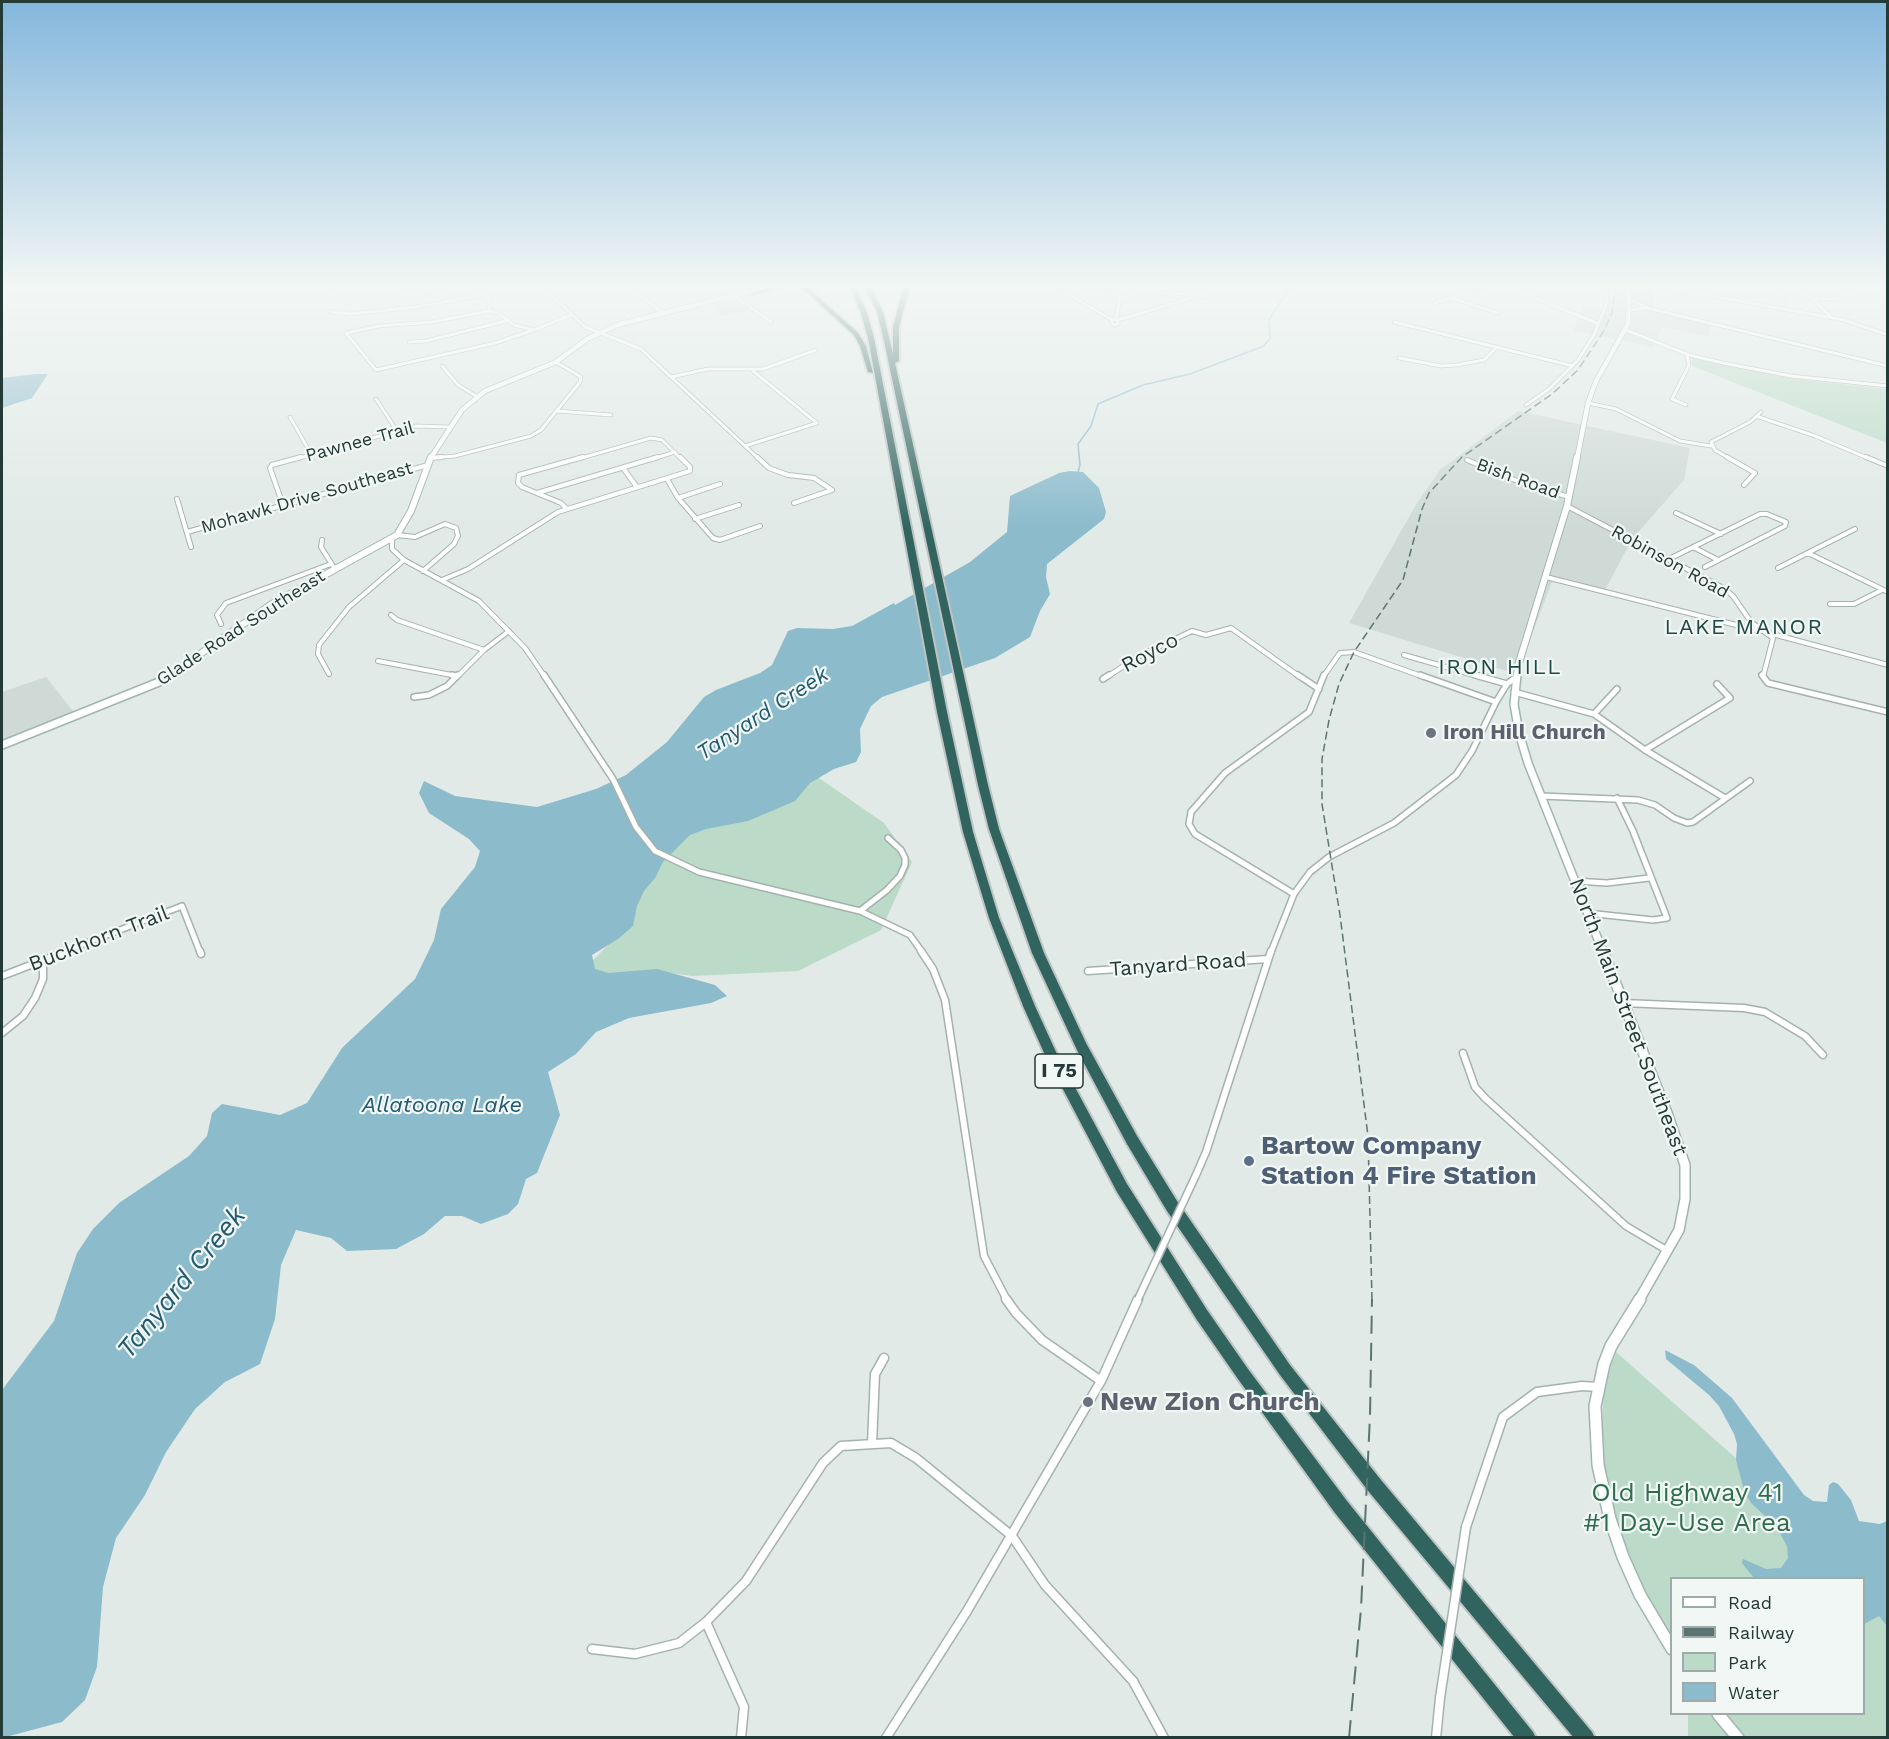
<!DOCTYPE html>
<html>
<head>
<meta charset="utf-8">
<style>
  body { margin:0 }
  #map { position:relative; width:1889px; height:1739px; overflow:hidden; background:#e1eae7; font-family:"Work Sans",sans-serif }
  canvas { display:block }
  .frame { position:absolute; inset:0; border:3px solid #233a36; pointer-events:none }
  .legend { position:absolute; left:1670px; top:1577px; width:195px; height:138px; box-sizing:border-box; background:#f1f7f5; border:2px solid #9faba9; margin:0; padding:8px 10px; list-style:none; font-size:18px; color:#233a36 }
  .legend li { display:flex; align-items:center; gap:12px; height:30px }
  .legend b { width:30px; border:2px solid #9faba9 }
</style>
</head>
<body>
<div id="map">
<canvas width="1889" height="1739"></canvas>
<div class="frame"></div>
<ul class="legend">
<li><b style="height:8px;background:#fff"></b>Road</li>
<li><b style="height:8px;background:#5d7572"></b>Railway</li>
<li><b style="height:16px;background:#bbdac7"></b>Park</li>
<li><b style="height:16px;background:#8cbbcc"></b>Water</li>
</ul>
</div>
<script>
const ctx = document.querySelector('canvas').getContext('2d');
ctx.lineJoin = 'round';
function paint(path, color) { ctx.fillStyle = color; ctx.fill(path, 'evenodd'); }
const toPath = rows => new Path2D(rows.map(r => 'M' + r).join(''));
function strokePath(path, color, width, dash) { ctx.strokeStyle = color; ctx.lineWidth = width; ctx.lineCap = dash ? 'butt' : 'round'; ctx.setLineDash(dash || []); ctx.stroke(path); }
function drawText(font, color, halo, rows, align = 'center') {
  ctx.font = font + ' "Work Sans",sans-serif'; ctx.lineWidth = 4.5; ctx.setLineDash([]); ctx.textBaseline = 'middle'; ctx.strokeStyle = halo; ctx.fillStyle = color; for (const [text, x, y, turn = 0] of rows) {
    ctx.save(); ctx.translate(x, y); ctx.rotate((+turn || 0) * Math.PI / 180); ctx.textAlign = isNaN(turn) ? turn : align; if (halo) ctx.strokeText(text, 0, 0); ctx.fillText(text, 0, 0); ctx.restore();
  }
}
const built = toPath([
  [1605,285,1652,285,1655,310,1712,324,1707,336,1663,327,1653,347,1574,331,1582,305,1604,311],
  [733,299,750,310,722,316,715,310,714,304],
  [1518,411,1690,448,1684,480,1632,539,1604,592,1553,579,1517,674,1349,623,1417,503,1440,470],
  [46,677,77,716,2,745,2,692]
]);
const green = toPath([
  [1691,357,1788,378,1887,389,1887,443,1692,366],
  [816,776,884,823,912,862,881,930,798,971,692,976,656,971,608,977,585,969,606,947,627,929,653,868,678,836],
  [1616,1352,1782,1499,1887,1573,1887,1737,1688,1737,1688,1714,1864,1714,1864,1578,1672,1578,1671,1636,1643,1590,1625,1547,1613,1510,1605,1470,1602,1435,1603,1401,1608,1374]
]);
const water = toPath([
  [36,374,48,374,32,398,2,408,2,378],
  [1070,471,1083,472,1099,488,1106,512,1104,519,1047,564,1046,577,1050,594,1040,611,1030,637,995,658,882,697,871,706,860,729,861,752,856,762,834,769,810,783,795,801,748,821,706,829,690,835,663,862,655,878,644,891,637,906,633,926,618,939,592,955,595,969,608,973,657,969,715,985,727,996,711,1003,629,1018,596,1032,576,1054,548,1072,560,1115,537,1173,526,1179,518,1204,508,1214,481,1224,462,1216,445,1216,424,1234,396,1249,347,1251,331,1238,296,1230,281,1265,275,1319,260,1364,225,1382,195,1409,166,1452,145,1495,116,1538,103,1587,97,1667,85,1700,62,1722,2,1738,2,1390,54,1321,77,1253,93,1229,119,1203,189,1156,207,1136,212,1113,222,1104,280,1115,307,1103,342,1048,415,979,434,940,441,909,475,867,480,851,469,839,429,813,419,793,424,781,455,796,537,807,596,789,626,775,667,742,704,697,716,690,760,673,772,665,788,631,797,628,833,629,852,626,894,603,895,605,970,562,1007,532,1010,496,1059,473],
  [1665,1350,1694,1365,1732,1398,1804,1495,1813,1501,1827,1502,1829,1485,1833,1482,1838,1484,1851,1500,1859,1521,1880,1524,1887,1521,1887,1626,1879,1616,1864,1624,1864,1578,1754,1578,1742,1563,1743,1559,1766,1569,1781,1568,1788,1558,1787,1546,1775,1525,1752,1504,1745,1494,1736,1460,1737,1444,1734,1434,1719,1406,1709,1395,1666,1359]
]);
const stream = toPath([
  [1078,472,1080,465,1078,444,1091,426,1098,404,1143,385,1190,374,1264,346,1270,338,1269,320,1291,285]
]);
const streetFar4 = toPath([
  [329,285,332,290],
  [478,285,490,302,489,311],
  [541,285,585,327,641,349,759,459],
  [629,285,663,314],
  [720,285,771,322],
  [1053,285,1112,320],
  [1065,285,1100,288],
  [1182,285,1200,294],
  [1504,285,1599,324],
  [1652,285,1844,320,1888,335],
  [1764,285,1784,299],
  [1799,285,1831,317],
  [1101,287,1120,298,1146,290,1137,285],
  [400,291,422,291,453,285],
  [1145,291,1197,295],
  [1198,294,1205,294,1207,296,1200,297,1198,294],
  [1452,298,1498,313],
  [1629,298,1647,308,1888,366],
  [1813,299,1836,299,1869,285],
  [1434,303,1493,285],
  [1630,310,1646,308],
  [489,311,498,313,514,325,534,330,495,343,376,370,346,333,379,326,432,322,489,311],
  [331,312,350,314,416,307,483,295],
  '1112 322a3 3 0 1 1 6 0a3 3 0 1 1-6 0Z',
  [1116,320,1120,298],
  [1118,320,1198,296],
  [1394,322,1573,366],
  [534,330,571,315],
  [1626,330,1689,355,1723,363,1791,376,1888,386],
  [409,342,426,341,506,321],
  [1399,358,1441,366,1456,365,1484,360,1497,347],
  [442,366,458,385,476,396],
  [671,377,708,369,763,369,816,350],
  [376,399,397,431],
  [1588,403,1616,409,1680,441,1711,446],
  [1526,405,1549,389,1578,360,1594,335,1604,310,1607,298,1605,285],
  [1686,405,1672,399,1689,365,1687,356,1689,355],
  [557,411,611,415],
  [1756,416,1815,436,1870,459],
  [290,417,311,454],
  [745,446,817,423,753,371],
  [430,458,455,456,531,436,541,430,580,382,581,377,556,362],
  [296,459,416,426,449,427],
  [578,459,651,438,662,440,681,459],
  [653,459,675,452],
  [1730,459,1715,450,1711,442,1750,422,1761,412]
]);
const streetFar3 = toPath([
  [757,457,769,468,788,475,814,478,832,490,794,503],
  [1727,457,1755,473,1744,485],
  [1866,457,1888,466],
  [430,458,442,457],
  [1467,460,1522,483,1569,497],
  [623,468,637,487],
  [667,479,678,498,713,538,720,540,760,526],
  [537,493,658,457],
  [678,498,720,484],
  [177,499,191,547],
  [283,505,270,468,272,465,301,457],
  [1567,506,1725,589,1733,596,1751,622,1773,638,1763,677],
  [566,508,561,503,522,487,518,483,519,475,583,457],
  [1676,513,1721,534],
  [695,519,739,505],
  [187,532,428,465],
  [397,535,415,537,445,524,456,528,458,536,454,544,423,571],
  [392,538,392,549,404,560,479,601,525,648,545,677],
  [322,540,321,547,333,566],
  [1693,547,1718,560],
  [1808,553,1888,592],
  [1669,559,1760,514,1767,514,1786,522,1785,526,1705,567],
  [1778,568,1855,529],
  [1546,577,1760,631],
  [442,580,468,569,558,512,690,471,690,467,680,457],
  [1830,604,1854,604,1882,590],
  [391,615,397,620,484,650],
  [221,624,217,615,226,603,331,564],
  [1769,633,1888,665],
  [1404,655,1481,677],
  [378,661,457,676],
  [329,674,318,654,319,645,349,607,404,560],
  [457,677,484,650,509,631],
  [1107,677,1139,656,1192,631,1206,635,1231,628,1300,677],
  [1323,677,1340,653,1354,652,1424,677]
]);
const streetFar2 = toPath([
  [452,675,457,676],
  [544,675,613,779,636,827,655,851,699,872,860,911,910,935,922,952],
  [1298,675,1319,689],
  [1420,675,1496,702],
  [1475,675,1507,684],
  [1762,675,1768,683,1888,712],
  [1103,679,1109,675],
  [1514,692,1594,714,1645,750,1725,798],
  [414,697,429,695,447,686,458,675],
  [1594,714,1617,689],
  [1645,750,1730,698,1717,684],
  [1541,796,1638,800,1655,805,1674,818,1687,823,1693,822,1750,781],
  [1575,881,1607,883,1649,878],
  [1294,894,1195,834,1189,824,1191,812,1225,773,1309,712,1324,675],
  [860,911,887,890,900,876,905,865,905,858,901,850,888,838],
  [1587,913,1653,920,1667,918,1633,831,1617,798],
  [63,952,182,906,200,952],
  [1271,952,1294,894,1310,872,1329,857,1394,823,1456,775,1472,751,1496,702,1507,684,1515,678]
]);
const streetFar1 = toPath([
  [200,951,201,954],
  [921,951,933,969,945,1000,984,1256,1007,1300],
  [1088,971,1268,959],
  [2,976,67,951],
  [1623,1003,1744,1008,1765,1012,1805,1036,1823,1055],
  [2,1033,23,1016,35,998,43,979,43,961],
  [1463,1053,1475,1087,1485,1098,1626,1226,1668,1251],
  [1196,1175,1206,1152,1271,951]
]);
const street = toPath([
  [1006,1299,1016,1313,1042,1340,1101,1381],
  [872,1444,875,1374,884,1358],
  [1466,1527,1503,1417,1537,1392,1582,1386,1598,1387],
  [706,1622,744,1707,741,1738],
  [592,1649,635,1654,679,1643,706,1622,746,1581,823,1463,841,1446,891,1443,916,1458,1012,1536,1045,1585,1133,1681,1164,1738],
  [886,1738,967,1611,1101,1381,1138,1299],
  [1436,1738,1440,1698]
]);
const secondaryFar4 = toPath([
  [725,289,740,292],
  [430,459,462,410,485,391,556,362,587,339,617,325,774,285],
  [1577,459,1588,403,1596,381,1628,324,1629,298,1625,285]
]);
const secondaryFar3 = toPath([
  [167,677,272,604,397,535,411,511,431,457],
  [1517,677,1518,666,1567,506,1577,457]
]);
const secondaryFar2 = toPath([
  [1517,675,1514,704,1519,733,1528,763,1603,952],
  [2,745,159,682,169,675]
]);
const secondaryFar1 = toPath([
  [1603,951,1667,1113,1685,1165,1685,1199,1679,1230,1639,1300]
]);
const secondary = toPath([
  [1640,1299,1611,1346,1604,1364,1595,1406,1598,1465,1610,1519,1623,1557,1640,1595,1672,1649],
  [1718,1714,1738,1738]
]);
const highway = toPath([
  [781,285,793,285,753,295,750,293,781,285],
  [799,285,805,285,858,333,866,346,873,373,868,372,860,346,854,335,799,285],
  [849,285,855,285,867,313,874,338,947,712,973,832,999,918,1035,1006,1056,1052,1127,1184,1207,1310,1248,1369,1347,1501,1533,1732,1536,1738,1515,1738,1335,1513,1238,1379,1197,1320,1117,1192,1045,1055,1023,1006,989,918,963,832,937,712,868,338,861,313,849,285],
  [864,285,870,285,883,312,893,354,893,327,904,285,910,285,899,327,899,361,895,363,988,785,999,829,1044,953,1086,1043,1137,1136,1177,1201,1290,1365,1381,1480,1592,1732,1595,1738,1574,1738,1369,1492,1280,1375,1167,1211,1127,1144,1077,1050,1032,953,989,829,978,785,883,336,877,312,864,285]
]);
const railFar1 = toPath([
  [1372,1300,1368,1136,1340,915,1322,804,1322,759,1329,720,1339,684,1354,652,1403,580,1422,509,1429,493,1462,457,1552,394,1578,370,1605,329,1612,313,1616,285]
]);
const rail = toPath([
  [1349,1738,1361,1609,1370,1416,1372,1299]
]);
const streetBridgeFar1 = toPath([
  [1138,1299,1196,1175]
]);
const streetBridge = toPath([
  [1440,1698,1466,1527]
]);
const markers = [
  [1431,733,6,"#6b7280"],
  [1249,1161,6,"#5c6f8a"],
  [1088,1402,6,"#6b7280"]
];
const farStreetnames = [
  ["Pawnee Trail",360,442,-15],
  ["Bish Road",1518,479,20],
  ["Mohawk Drive Southeast",307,498,-16],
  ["Robinson Road",1670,562,29],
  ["Glade Road Southeast",241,628,-33]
];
const shields = [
  [1059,1071,48]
];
const shieldNames = [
  ["I 75",1059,1071]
];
const streetNames = [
  ["Royco",1150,653,-28],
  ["Buckhorn Trail",99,939,-21],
  ["Tanyard Road",1178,965,-4],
  ["North Main Street Southeast",1628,1017,69]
];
const worshipNames = [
  ["Iron Hill Church",1443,733]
];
const neighbourhoodNames = [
  ["LAKE MANOR",1744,628],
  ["IRON HILL",1500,668]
];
const waterNames = [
  ["Tanyard Creek",763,714,-33],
  ["Allatoona Lake",442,1106]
];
const nearServicenames = [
  ["Bartow Company",1261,1146],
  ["Station 4 Fire Station",1261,1176]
];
const nearWorshipnames = [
  ["New Zion Church",1100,1402]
];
const nearParknames = [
  ["Old Highway 41",1687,1493],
  ["#1 Day-Use Area",1687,1523]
];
const nearWaternames = [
  ["Tanyard Creek",182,1283,-51]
];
paint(built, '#cfdad6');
paint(green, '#bbdac7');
paint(water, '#8cbbcc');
strokePath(stream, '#8cbbcc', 1.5);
strokePath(streetFar4, '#a4b2ae', 4.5);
strokePath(streetFar3, '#a4b2ae', 6);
strokePath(streetFar2, '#a4b2ae', 8);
strokePath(streetFar1, '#a4b2ae', 9);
strokePath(street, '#a4b2ae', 11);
strokePath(secondaryFar4, '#a1b5b0', 6);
strokePath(secondaryFar3, '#a1b5b0', 8);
strokePath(secondaryFar2, '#a1b5b0', 10);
strokePath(secondaryFar1, '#a1b5b0', 12);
strokePath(secondary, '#a1b5b0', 14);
strokePath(highway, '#bdc4c3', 4);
strokePath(streetFar4, '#fff', 3);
strokePath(streetFar3, '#fff', 4);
strokePath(streetFar2, '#fff', 5);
strokePath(streetFar1, '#fff', 6);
strokePath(street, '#fff', 8);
strokePath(secondaryFar4, '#fff', 4.5);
strokePath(secondaryFar3, '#fff', 6);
strokePath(secondaryFar2, '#fff', 7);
strokePath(secondaryFar1, '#fff', 9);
strokePath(secondary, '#fff', 11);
paint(highway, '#31645f');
strokePath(railFar1, '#5d7572', 1.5, [8, 4]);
strokePath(rail, '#5d7572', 2, [18, 9]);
strokePath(streetBridgeFar1, '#a4b2ae', 9, []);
strokePath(streetBridge, '#a4b2ae', 11, []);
strokePath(streetBridgeFar1, '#fff', 6);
strokePath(streetBridge, '#fff', 8);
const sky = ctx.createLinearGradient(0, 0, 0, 529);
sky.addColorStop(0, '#83b7dd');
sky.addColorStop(0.54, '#f2f6f4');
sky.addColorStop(1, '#f2f6f400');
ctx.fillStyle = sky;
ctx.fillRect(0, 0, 1889, 529);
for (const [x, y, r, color] of markers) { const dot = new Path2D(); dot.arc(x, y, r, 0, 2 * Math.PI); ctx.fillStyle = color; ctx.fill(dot); strokePath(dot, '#f1f7f5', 2); }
drawText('18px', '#233a36', '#f1f7f5', farStreetnames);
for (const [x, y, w] of shields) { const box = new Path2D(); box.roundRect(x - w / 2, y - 17, w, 34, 4.5); ctx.fillStyle = '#f1f7f5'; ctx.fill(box); strokePath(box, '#233a36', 1.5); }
drawText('bold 20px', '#233a36', null, shieldNames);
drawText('21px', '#233a36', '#f1f7f5', streetNames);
drawText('bold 21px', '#5b616d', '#f1f7f5', worshipNames, 'left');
ctx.letterSpacing = '1.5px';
drawText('22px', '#204a45', '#f1f7f5', neighbourhoodNames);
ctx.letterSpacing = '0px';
drawText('italic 22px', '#215a71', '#f1f7f5', waterNames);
drawText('bold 26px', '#4e5e75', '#f1f7f5', nearServicenames, 'left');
drawText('bold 26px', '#5b616d', '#f1f7f5', nearWorshipnames, 'left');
drawText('26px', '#306d4f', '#f1f7f5', nearParknames);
drawText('italic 27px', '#215a71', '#f1f7f5', nearWaternames);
</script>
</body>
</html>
